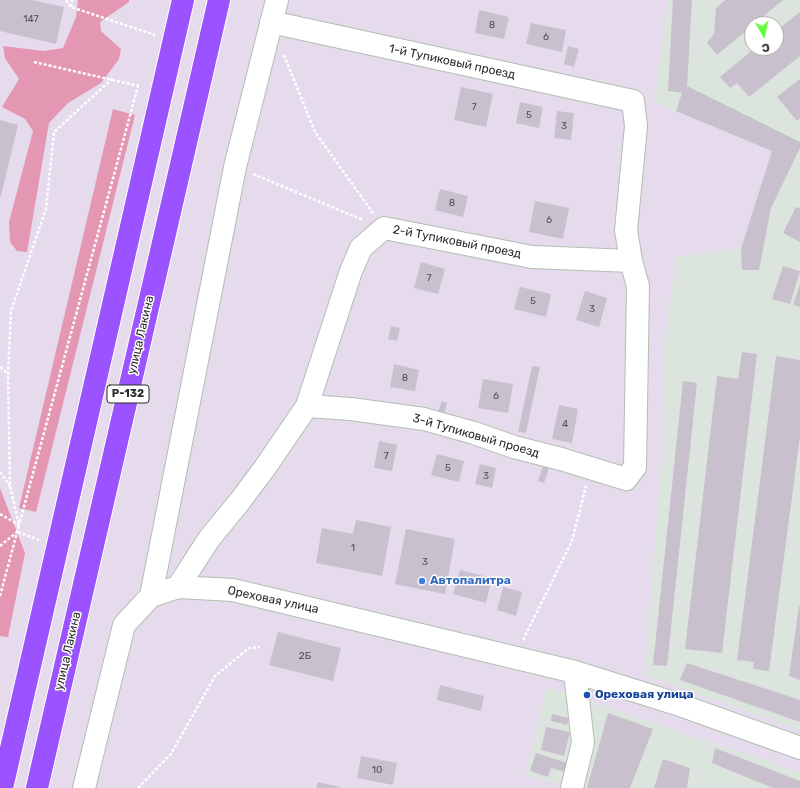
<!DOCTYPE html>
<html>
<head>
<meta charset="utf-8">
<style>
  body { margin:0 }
  #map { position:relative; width:800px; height:788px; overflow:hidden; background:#e5dbec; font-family:Rubik,sans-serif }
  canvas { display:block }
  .north { position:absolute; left:744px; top:16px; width:40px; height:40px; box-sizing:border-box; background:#fff; border:1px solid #aaa; border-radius:50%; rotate:171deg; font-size:11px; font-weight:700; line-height:16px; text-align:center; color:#2a2a2a }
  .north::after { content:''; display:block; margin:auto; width:14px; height:18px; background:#60fc38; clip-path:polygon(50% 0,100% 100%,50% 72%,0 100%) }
</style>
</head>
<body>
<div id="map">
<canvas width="800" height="788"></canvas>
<div class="north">С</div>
</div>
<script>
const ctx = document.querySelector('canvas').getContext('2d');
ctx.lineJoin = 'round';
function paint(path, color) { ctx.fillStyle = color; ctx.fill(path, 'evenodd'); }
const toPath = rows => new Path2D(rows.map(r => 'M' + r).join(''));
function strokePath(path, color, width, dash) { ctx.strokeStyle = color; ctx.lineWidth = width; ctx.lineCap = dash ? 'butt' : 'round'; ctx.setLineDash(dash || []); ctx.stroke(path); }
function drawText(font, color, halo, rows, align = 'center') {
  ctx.font = font + ' Rubik,sans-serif'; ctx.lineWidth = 3; ctx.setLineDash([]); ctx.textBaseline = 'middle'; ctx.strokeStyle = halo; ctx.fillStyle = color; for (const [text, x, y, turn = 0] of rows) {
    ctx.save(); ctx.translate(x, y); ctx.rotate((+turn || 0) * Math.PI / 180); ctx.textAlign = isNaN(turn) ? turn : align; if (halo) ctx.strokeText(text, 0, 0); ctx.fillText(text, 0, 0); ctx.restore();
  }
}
const industrial = toPath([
  [668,0,800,0,800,730,645,675,661,465,664,347,676,257,741,249,772,151,654,102],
  [752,24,776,24,776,48,752,48],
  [547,687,800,772,800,788,562,788,563,785,525,775]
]);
const green = toPath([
  [78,0,129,0,129,2,100,22,101,31,121,49,119,59,101,83,68,103,49,123,27,252,17,251,10,242,9,222,33,131,25,119,2,107,19,79,5,58,3,46,44,51,63,48,76,17],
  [113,109,135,115,36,512,19,508],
  [0,488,25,553,8,637,0,636]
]);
const building = toPath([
  [0,0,32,0,64,7,56,44,0,31],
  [673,0,692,0,687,86,800,142,800,148,771,208,759,270,742,270,741,249,772,151,676,111,682,93,668,91],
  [725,0,783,0,754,24,752,24,752,26,717,55,707,43,714,34,716,8],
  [479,10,509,17,504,39,475,33],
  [800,12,800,56,749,97,737,83,730,88,720,77,755,48,776,48,776,31],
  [531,23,566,30,562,52,526,44],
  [568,46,579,49,574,67,564,64],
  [800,79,800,118,797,121,777,97],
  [461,87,493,94,486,127,454,120],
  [520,102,543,107,539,128,516,123],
  [557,111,574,113,571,140,554,138],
  [0,120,18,125,1,196,0,196],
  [440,189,468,196,463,217,435,210],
  [535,201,569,208,563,239,529,232],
  [796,207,800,208,800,242,783,233],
  [421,262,445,269,438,294,414,288],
  [783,266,800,271,790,304,772,299],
  [800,284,800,307,793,305],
  [520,287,551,294,546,317,514,309],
  [585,291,607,298,599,327,576,320],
  [391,326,400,328,397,341,388,339],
  [742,352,757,354,722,653,685,649,717,376,738,379],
  [776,356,800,360,800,436,769,671,753,669,754,662,737,660],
  [394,364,419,370,415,391,390,387],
  [532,366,540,367,526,433,518,432],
  [483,379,513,384,508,413,478,408],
  [683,381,697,383,667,666,653,665],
  [442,401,447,403,444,414,438,412],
  [559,405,578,409,572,443,552,439],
  [379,441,397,445,392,471,374,468],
  [437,454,464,461,459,482,431,475],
  [480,464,496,468,492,488,475,484],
  [543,466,549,468,544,483,538,481],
  [356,520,391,527,382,576,316,563,322,528,353,534],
  [406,529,455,539,445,594,395,584],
  [460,570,492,578,486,603,453,594],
  [503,587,522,592,516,616,497,610],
  [799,606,800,606,800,680,789,676],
  [278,632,341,648,333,681,269,665],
  [687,663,800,700,800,722,680,680],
  [440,685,484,696,481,711,437,700],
  [608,713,653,729,630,788,587,788],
  [552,714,569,718,567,725,551,721],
  [546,727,570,732,564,756,541,750],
  [715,748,800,781,800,788,773,788,712,763],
  [536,753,568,763,565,772,551,768,548,777,530,771],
  [361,756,397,763,393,785,357,778],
  [663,759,690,768,687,788,654,788],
  [318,782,340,787,339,788,316,788]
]);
const path = toPath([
  [66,0,71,7,155,35],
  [71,7,72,0],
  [284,55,315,132,373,213],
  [34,62,139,86],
  [253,174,363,220],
  [0,367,8,374],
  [0,472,10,486],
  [0,514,19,525,138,86],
  [18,532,39,540],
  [0,546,17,532],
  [0,596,19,525,10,486,8,375,11,311,46,209,54,132,112,79],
  [523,640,572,541,586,486],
  [138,788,171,754,215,676,249,648,260,647]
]);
const minor = toPath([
  [307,406,351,271,361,248,384,228,532,257,631,261],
  [178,587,209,539,240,501,264,469,307,406,351,409,424,419,474,433,514,447,561,459,626,479,635,467,638,286,631,261,626,230,636,126,633,101,271,22],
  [151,596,235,167,277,0],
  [84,788,124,625,151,596,178,587,233,590,575,672,677,704,800,748],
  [572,788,583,743,575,672]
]);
const highway = toPath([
  [2,788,183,0],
  [37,788,219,0]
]);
const markers = [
  [422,581,4,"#3f7fe0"],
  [587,695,4,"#1a4fb4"]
];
const numberNames = [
  ["147",31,19],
  ["8",492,25],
  ["6",546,37],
  ["7",474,107],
  ["5",529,115],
  ["3",564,126],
  ["8",452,203],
  ["6",549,220],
  ["7",429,278],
  ["5",533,301],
  ["3",592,309],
  ["8",405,378],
  ["6",496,396],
  ["4",565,424],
  ["7",386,456],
  ["5",448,468],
  ["3",486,476],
  ["1",353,548],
  ["3",425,562],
  ["2Б",305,656],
  ["10",377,770]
];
const shields = [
  [128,394,42]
];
const shieldNames = [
  ["Р-132",128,394]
];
const streetNames = [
  ["1-й Тупиковый проезд",452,62,12],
  ["2-й Тупиковый проезд",457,242,11],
  ["улица Лакина",141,335,-77],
  ["3-й Тупиковый проезд",476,436,16],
  ["Ореховая улица",273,600,12],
  ["улица Лакина",68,651,-77]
];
const shopNames = [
  ["Автопалитра",430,581]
];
const transitNames = [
  ["Ореховая улица",595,695]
];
paint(industrial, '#dce4de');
paint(green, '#e497b2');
paint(building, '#c9c0ce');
strokePath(minor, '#b2beb0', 24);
strokePath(highway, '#fff', 24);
strokePath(path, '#fff', 2.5, [3, 2]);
strokePath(minor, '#fff', 22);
strokePath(highway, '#9b53ff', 22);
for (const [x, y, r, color] of markers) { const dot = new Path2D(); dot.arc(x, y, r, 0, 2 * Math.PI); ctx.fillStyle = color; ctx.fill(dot); strokePath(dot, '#fff', 1.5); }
drawText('10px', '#525053', null, numberNames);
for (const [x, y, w] of shields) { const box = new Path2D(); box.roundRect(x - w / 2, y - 9, w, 18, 3); ctx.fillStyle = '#fff'; ctx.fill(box); strokePath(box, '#2a2a2a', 1); }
drawText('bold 11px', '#2a2a2a', null, shieldNames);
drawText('12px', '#2a2a2a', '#fff', streetNames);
drawText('bold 12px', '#366cbe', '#fff', shopNames, 'left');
drawText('bold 12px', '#164399', '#fff', transitNames, 'left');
</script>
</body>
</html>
